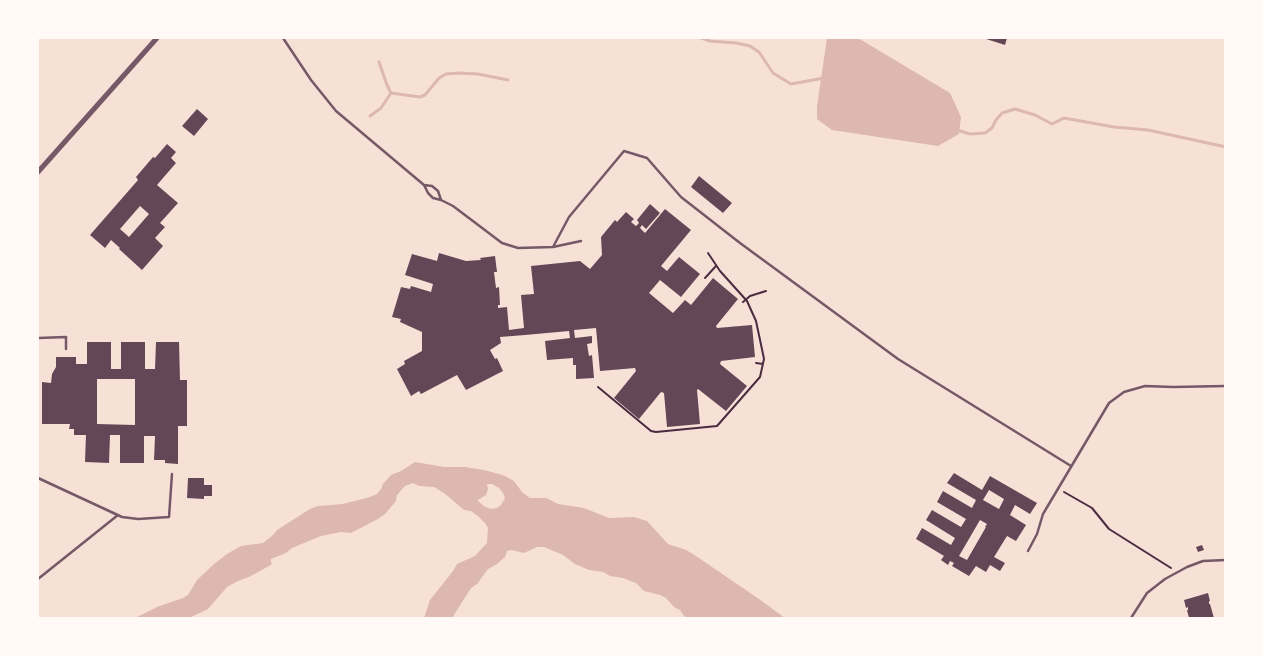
<!DOCTYPE html>
<html>
<head>
<meta charset="utf-8">
<style>
  body { margin:0 }
  #map { position:relative; width:1263px; height:656px; overflow:hidden; background:#f7e1d7; font-family:Ubuntu,sans-serif }
  canvas { display:block }
  .frame { position:absolute; inset:0; border:39px solid #fffaf5; pointer-events:none }
</style>
</head>
<body>
<div id="map">
<canvas width="1263" height="656"></canvas>
<div class="frame"></div>
</div>
<script>
const ctx = document.querySelector('canvas').getContext('2d');
ctx.lineJoin = 'round';
function paint(path, color) { ctx.fillStyle = color; ctx.fill(path, 'evenodd'); }
const toPath = rows => new Path2D(rows.map(r => 'M' + r).join(''));
function strokePath(path, color, width, dash) { ctx.strokeStyle = color; ctx.lineWidth = width; ctx.lineCap = dash ? 'butt' : 'round'; ctx.setLineDash(dash || []); ctx.stroke(path); }
const water = toPath([
  [827,38,858,38,950,93,961,117,959,134,938,146,832,130,817,119,817,106],
  [415,462,444,467,465,467,484,470,503,475,514,481,522,492,530,498,546,498,558,504,584,508,609,518,634,517,647,521,668,544,686,550,693,554,759,599,785,618,687,618,684,616,680,610,674,607,666,598,660,595,644,591,636,583,623,578,610,576,603,572,589,570,575,564,563,555,544,547,537,547,524,553,511,550,507,551,505,557,497,564,488,569,477,584,471,588,452,618,424,618,430,600,453,571,457,564,475,556,484,546,487,543,488,528,485,523,479,517,471,511,464,510,444,493,434,487,419,486,413,483,405,486,397,495,396,501,385,514,378,519,351,533,341,532,321,536,292,548,286,553,271,559,271,562,272,563,271,565,249,577,238,581,227,587,208,609,189,618,135,618,157,607,183,598,188,595,197,580,214,564,227,554,241,546,263,543,272,536,277,530,310,509,318,506,343,504,370,497,377,494,381,489,383,484,391,475,401,471],
  [487,484,492,484,499,488,503,493,505,498,501,505,497,508,492,509,485,507,478,501,478,500,486,495,488,489]
]);
const stream = toPath([
  [701,38,710,41,736,43,750,46,759,52,773,73,791,84,824,78],
  [391,93,420,97,425,95,439,78,446,74,459,73,478,74,508,80],
  [370,116,381,108,391,93,387,85,379,62],
  [957,130,970,134,985,133,992,128,996,120,1002,113,1015,109,1035,115,1052,124,1064,118,1114,127,1148,130,1226,147]
]);
const building = toPath([
  [983,38,1007,38,1005,45],
  [197,109,208,119,194,136,182,126],
  [167,144,176,152,171,158,176,163,157,185,178,203,160,223,165,227,155,238,163,246,142,270,119,249,120,248,111,240,105,248,90,235,138,180,136,177,153,157,155,158],
  [140,206,149,214,129,237,120,229],
  [699,176,732,203,723,213,691,187],
  [650,204,660,213,646,229,642,225,640,228,645,233,665,209,691,230,661,266,667,271,679,257,700,274,681,297,660,280,649,293,673,313,685,300,691,305,713,278,738,299,716,326,717,328,752,325,755,357,721,361,720,364,747,386,726,411,698,389,697,390,700,424,667,427,664,393,661,392,639,419,614,398,636,371,635,368,600,371,596,328,574,330,575,338,592,336,592,343,587,344,589,356,592,355,594,378,576,379,576,365,573,365,573,358,547,360,545,341,570,338,569,331,525,335,500,337,501,343,490,350,495,359,497,358,503,371,466,390,457,375,421,394,419,391,411,396,397,369,405,364,404,361,422,351,422,332,400,322,401,319,392,317,401,287,410,289,411,286,431,292,433,284,405,275,412,254,437,261,439,253,466,261,481,260,480,258,495,256,497,272,494,272,496,288,499,287,500,305,498,305,498,308,507,307,509,330,524,328,521,295,534,294,531,266,580,261,590,269,602,255,601,237,615,220,617,222,626,212,634,219,631,222,636,226,639,223,637,220],
  [87,342,111,342,111,369,121,369,121,342,145,342,145,369,155,369,156,342,179,342,180,380,187,380,187,426,178,426,178,464,165,463,165,460,154,460,155,436,144,436,144,463,120,463,120,435,110,435,109,463,85,462,86,435,74,435,74,429,69,429,70,424,42,424,42,382,51,383,52,374,56,367,56,357,76,357,76,364,87,364],
  [97,379,135,379,135,425,97,424],
  [954,473,982,490,990,476,1037,503,1030,514,1015,505,1010,515,1026,525,1016,541,1007,536,994,557,1005,563,1000,571,990,565,986,572,976,566,969,576,952,566,954,563,950,561,948,565,941,560,944,556,916,539,922,528,951,545,955,538,926,520,932,510,961,527,966,519,937,502,943,491,972,508,976,500,947,483],
  [989,490,1004,499,999,509,983,500],
  [980,520,987,524,985,527,986,527,967,560,959,556],
  [188,478,204,478,204,485,212,485,212,496,204,496,204,499,187,498],
  [1202,545,1204,550,1198,552,1196,547],
  [1208,593,1210,601,1209,601,1209,604,1210,604,1214,618,1189,618,1187,610,1188,610,1188,607,1186,608,1184,600]
]);
const path = toPath([
  [705,278,716,266],
  [743,302,750,296,766,291],
  [756,363,763,364],
  [598,387,651,431,656,432,717,426,760,377,764,359,763,354,756,321,747,301,720,271,708,253],
  [1064,492,1092,508,1109,529,1171,568]
]);
const service = toPath([
  [283,38,311,80,336,111,424,185,428,193,433,198,441,200,453,206,502,243,518,248,553,247,581,241],
  [424,185,432,186,438,191,441,200],
  [553,247,569,217,624,151,647,158,681,197,740,243,898,359,1071,466],
  [38,338,66,337,66,349],
  [38,478,122,517,138,519,169,517,172,474],
  [1028,551,1037,534,1043,514,1109,403,1124,392,1145,386,1173,387,1226,386],
  [38,579,118,515],
  [1131,618,1147,593,1165,579,1187,567,1203,561,1226,560]
]);
const minor = toPath([
  [38,172,157,38]
]);
paint(water, '#dcb8b0');
strokePath(stream, '#dcb8b0', 3);
paint(building, '#644757');
strokePath(path, '#4a2c40', 2);
strokePath(service, '#755966', 2.5);
strokePath(minor, '#755966', 5);
</script>
</body>
</html>
